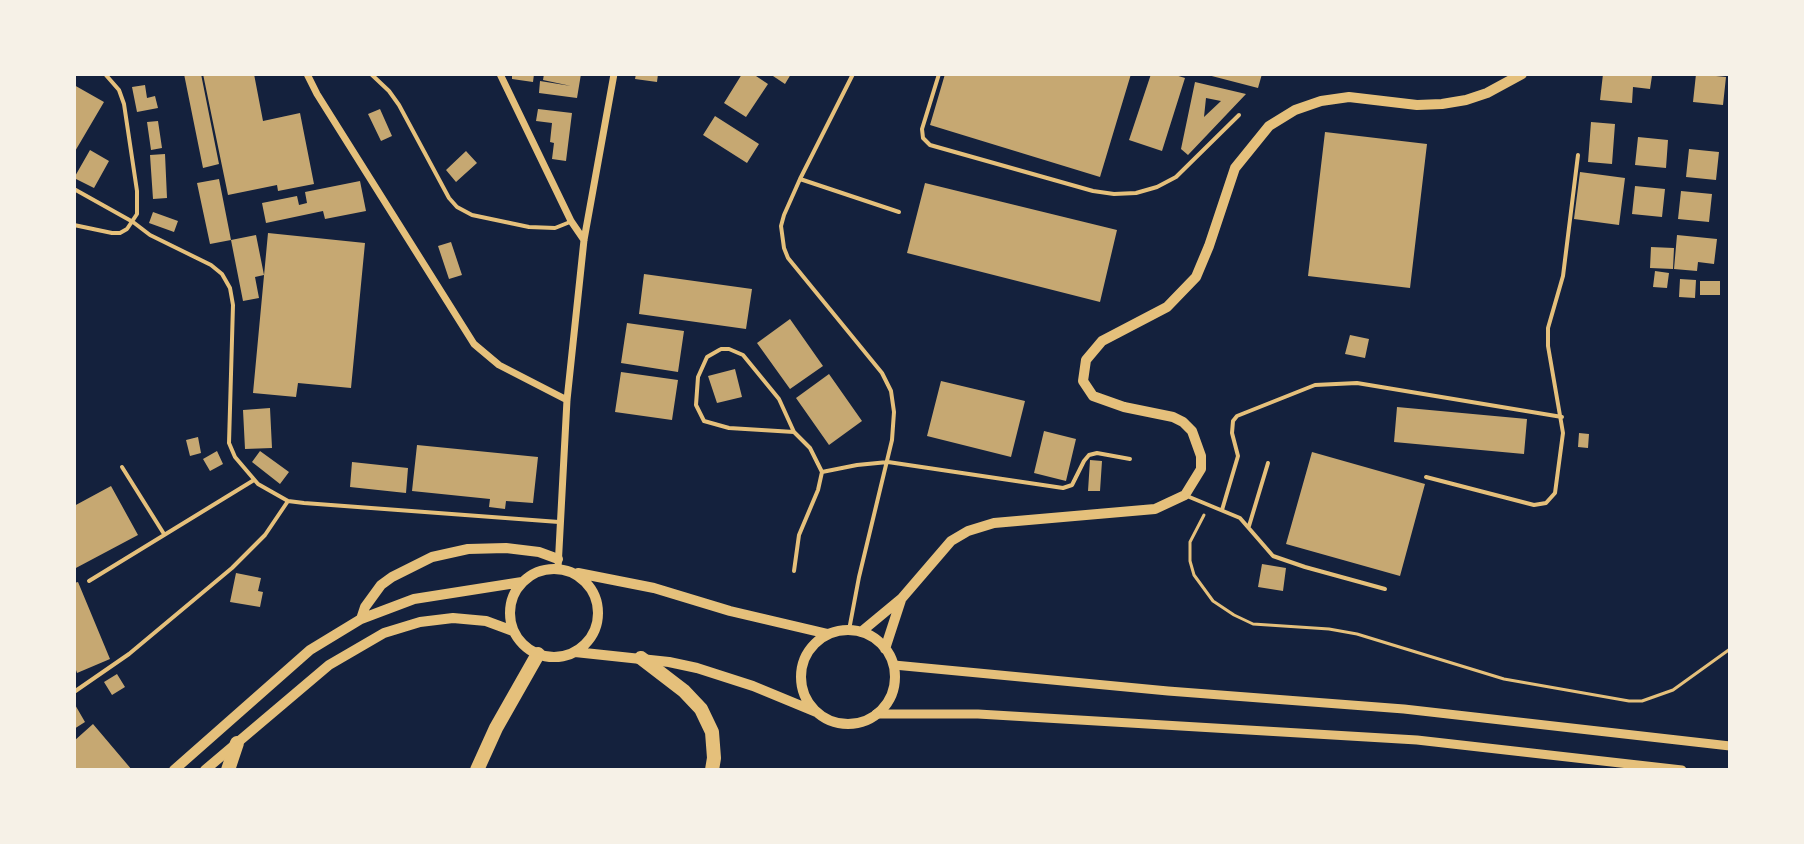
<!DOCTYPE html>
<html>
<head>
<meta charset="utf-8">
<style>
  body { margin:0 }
  #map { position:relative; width:1804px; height:844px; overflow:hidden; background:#14213d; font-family:"Alegreya Sans",sans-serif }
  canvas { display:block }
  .frame { position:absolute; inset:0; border:76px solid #f6f1e7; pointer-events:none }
</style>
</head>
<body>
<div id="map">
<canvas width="1804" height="844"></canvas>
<div class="frame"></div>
</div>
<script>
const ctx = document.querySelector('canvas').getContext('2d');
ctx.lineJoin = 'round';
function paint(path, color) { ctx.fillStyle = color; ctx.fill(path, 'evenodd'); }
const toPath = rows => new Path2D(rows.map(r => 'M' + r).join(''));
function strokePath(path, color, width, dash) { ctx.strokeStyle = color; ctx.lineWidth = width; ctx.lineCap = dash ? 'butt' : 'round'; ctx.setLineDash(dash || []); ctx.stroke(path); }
const building = toPath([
  [184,74,201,74,219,164,203,168],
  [203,74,254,74,263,121,300,113,314,184,278,191,277,185,228,195],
  [512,74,534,74,533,82,512,79],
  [544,74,581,74,577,98,539,93,540,81,571,86,543,80],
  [636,74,658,74,657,82,635,79],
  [742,74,753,74,768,84,746,117,724,103],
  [770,74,791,74,785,84],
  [945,74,1131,74,1100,177,930,125],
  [1151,74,1172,74,1185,78,1162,151,1129,140],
  [1204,74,1262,74,1258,88],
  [1603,74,1652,76,1650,89,1633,87,1632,103,1600,100],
  [1696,74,1726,77,1723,105,1693,102],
  [1195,82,1246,94,1188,155,1181,149],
  [1206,98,1221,101,1204,117],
  [74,85,104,102,74,153],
  [145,85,147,98,155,96,158,108,137,112,132,87],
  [380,109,392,136,381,141,368,114],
  [538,109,572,113,566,161,552,159,554,143,550,142,552,123,536,121],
  [715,116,759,144,747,163,703,135],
  [158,121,162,148,151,150,147,122],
  [1591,122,1615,124,1612,164,1588,162],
  [1325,132,1427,144,1410,288,1308,276],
  [1638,137,1668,140,1666,168,1635,165],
  [1689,149,1719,152,1716,180,1686,177],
  [90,150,109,161,94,188,74,178],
  [466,151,477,163,456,182,446,170],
  [165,154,167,198,153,199,150,155],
  [1580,172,1625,178,1619,225,1574,219],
  [219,179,231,240,210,244,197,183],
  [360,181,366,211,325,219,323,211,266,223,262,203,297,196,299,205,307,203,305,192],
  [925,183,1117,230,1100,302,907,253],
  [1635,186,1665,189,1662,217,1632,214],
  [1681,191,1712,194,1709,222,1678,219],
  [153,212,178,221,174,232,149,223],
  [268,233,365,243,351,388,298,383,296,397,253,393],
  [256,235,264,275,255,277,259,298,243,301,231,240],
  [1677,235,1717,239,1714,264,1698,262,1697,271,1674,269],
  [451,242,462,275,449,279,438,246],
  [1651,247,1674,248,1673,269,1650,268],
  [1655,271,1669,273,1667,288,1653,287],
  [644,274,752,289,746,329,639,314],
  [1680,279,1696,280,1695,298,1679,297],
  [1700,281,1720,281,1720,295,1700,295],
  [790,319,823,366,790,389,757,343],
  [627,323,684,331,678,372,621,363],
  [1350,335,1369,339,1365,358,1345,354],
  [735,369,742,397,717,403,708,376],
  [621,372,678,380,672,420,615,412],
  [829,374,862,421,829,445,796,398],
  [941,381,1025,401,1011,457,927,436],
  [1397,407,1527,419,1524,454,1394,442],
  [270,408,272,448,245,449,243,410],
  [1044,431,1076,439,1066,481,1034,473],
  [1579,433,1589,434,1588,448,1578,447],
  [198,437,201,453,190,456,186,440],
  [417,445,538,457,533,503,506,501,505,509,489,507,490,499,412,491],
  [217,451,223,464,210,471,203,459],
  [260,451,289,472,280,484,252,462],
  [1312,452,1425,484,1400,576,1286,544],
  [1090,460,1102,461,1100,491,1088,491],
  [352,462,408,468,406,493,350,487],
  [111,486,138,535,74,569,74,506],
  [1262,564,1286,568,1283,591,1258,587],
  [236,573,261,578,258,591,263,592,260,607,230,602],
  [78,582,110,659,77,673,74,664,74,583],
  [117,674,125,687,112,695,104,682],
  [74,703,85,722,74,729],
  [93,724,132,770,74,770,74,741]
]);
const path = toPath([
  [1204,515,1190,542,1190,561,1194,575,1213,601,1234,615,1253,624,1329,629,1357,634,1504,679,1629,701,1642,701,1673,690,1730,649]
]);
const service = toPath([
  [371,74,389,91,399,105,449,198,457,207,472,215,529,227,555,228,570,222],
  [939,74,922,129,923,138,930,145,1093,191,1114,194,1136,193,1157,187,1176,177,1239,115],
  [800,179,899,212],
  [74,189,133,222,150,235,211,265,222,274,230,288,233,305,229,443,235,457,258,484,288,501,304,503,559,522],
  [74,225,112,233,120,233,127,229,137,214,137,191,124,104,119,90,105,74],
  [721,349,729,349,743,355,779,399,794,432,729,428,704,421,696,405,698,377,707,357,721,349],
  [794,432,810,448,822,472,818,490,799,535,794,571],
  [122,467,164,534],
  [822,472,857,465,888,462,1063,488,1072,485,1084,461,1089,455,1097,453,1130,459],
  [1426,477,1534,505,1546,503,1555,493,1563,433,1548,346,1548,328,1563,276,1578,155],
  [1187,496,1240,518,1273,556,1305,567,1385,589],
  [1222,510,1238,456,1232,433,1233,421,1237,416,1315,385,1357,383,1562,417],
  [1249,526,1268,463],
  [89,581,254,480],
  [849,630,859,577,892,440,894,412,891,391,882,373,788,258,784,248,781,226,784,215,800,179,853,74],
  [74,692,129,654,232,568,265,535,288,501]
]);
const minor = toPath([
  [307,74,317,94,474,344,499,365,567,400],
  [500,74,571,221,584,240],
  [558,568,567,400,584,240,614,74]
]);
const tertiary = toPath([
  [894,665,1168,691,1404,709,1730,746],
  [876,714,978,714,1417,740,1682,770]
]);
const secondary = toPath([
  '510 613a44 44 0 1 1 88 0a44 44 0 1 1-88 0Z',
  [578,573,654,588,730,611,828,634],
  [361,619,365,607,381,585,392,577,432,557,468,549,506,548,539,552,558,559],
  '801 677a47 47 0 1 1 94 0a47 47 0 1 1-94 0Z',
  [861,632,902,598,951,541,968,531,994,523,1155,509,1185,495,1201,469,1201,456,1192,431,1183,422,1173,417,1124,407,1093,396,1083,381,1086,360,1102,341,1167,307,1196,277,1209,246,1235,168,1269,126,1295,110,1321,101,1349,97,1417,105,1442,104,1466,100,1487,93,1522,74],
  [885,649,901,600],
  [575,652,669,662,697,668,753,686,816,712],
  [174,770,310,650,361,619,414,599,522,582],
  [205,770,329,665,384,633,420,622,453,618,486,621,513,631]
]);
const motorway = toPath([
  [641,658,684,691,701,709,712,732,714,758,712,770],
  [228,770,237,743],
  [477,770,496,728,538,654]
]);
paint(building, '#c6a872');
strokePath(path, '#e5c07b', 3);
strokePath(service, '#e5c07b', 4);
strokePath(minor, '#e5c07b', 7);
strokePath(tertiary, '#e5c07b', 9);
strokePath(secondary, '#e5c07b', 10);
strokePath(motorway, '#e5c07b', 14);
</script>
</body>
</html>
